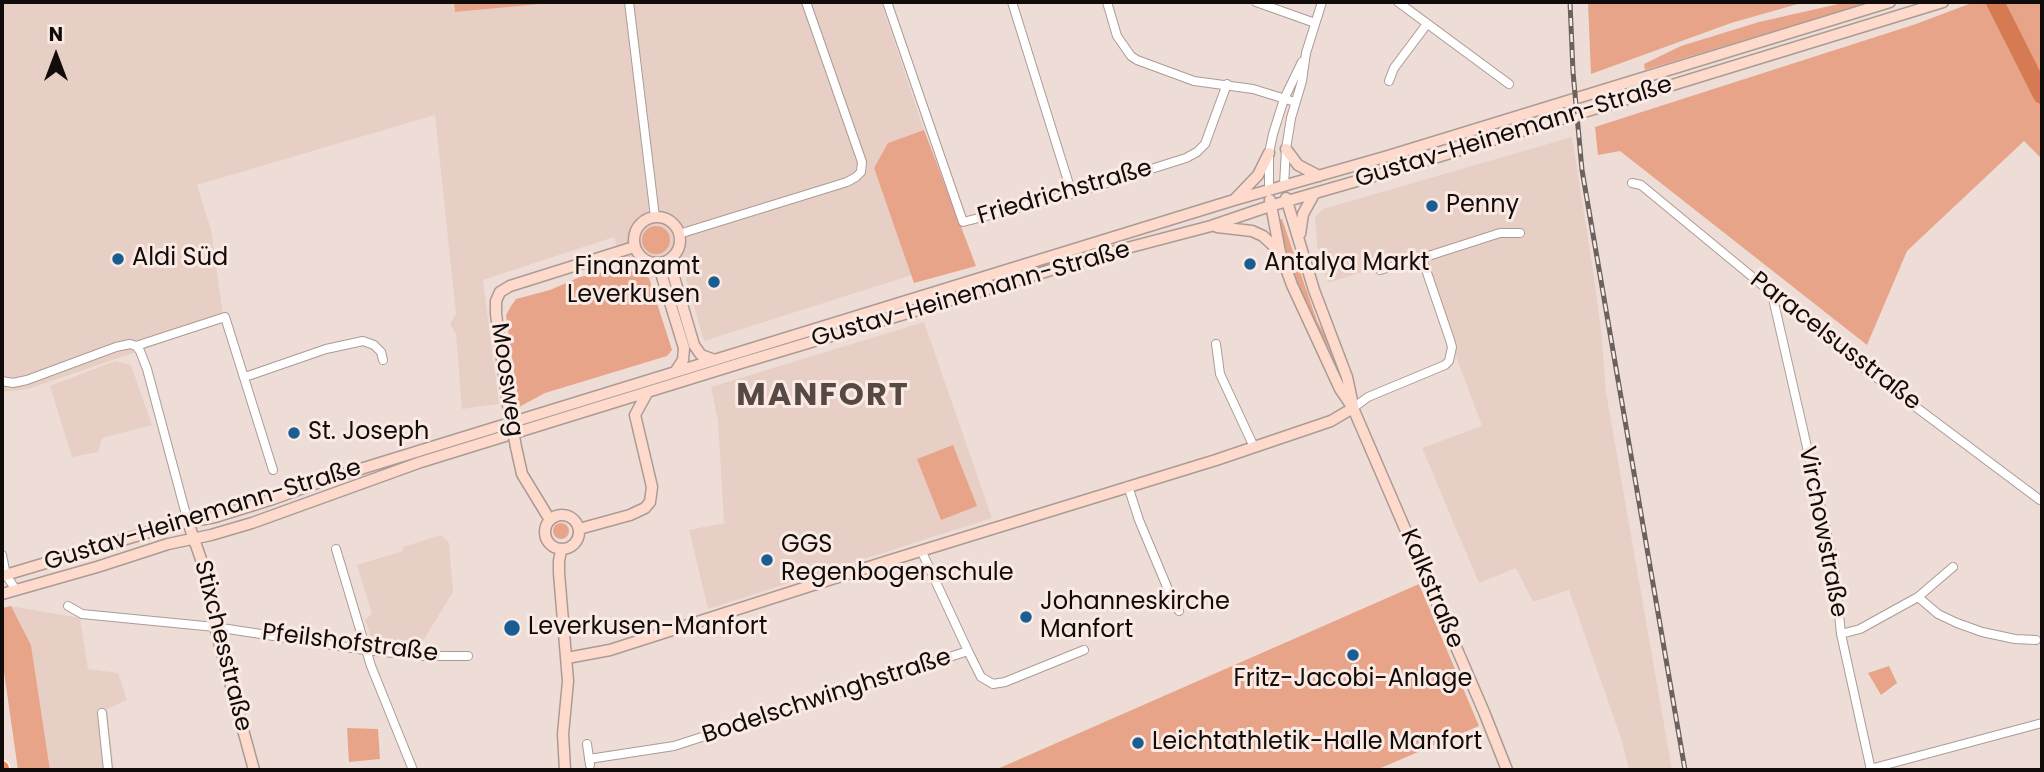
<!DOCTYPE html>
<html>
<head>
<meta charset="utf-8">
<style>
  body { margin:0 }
  #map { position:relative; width:2044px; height:772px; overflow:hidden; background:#eeddd6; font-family:Poppins,sans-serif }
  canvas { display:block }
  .frame { position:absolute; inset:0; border:4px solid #110c0a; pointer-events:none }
  .north { position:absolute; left:21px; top:21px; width:70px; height:70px; -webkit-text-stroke:5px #fbeae3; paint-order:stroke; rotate:0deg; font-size:19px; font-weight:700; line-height:28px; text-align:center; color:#110c0a }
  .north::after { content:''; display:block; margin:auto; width:24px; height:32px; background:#110c0a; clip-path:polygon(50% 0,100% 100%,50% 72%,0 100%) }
</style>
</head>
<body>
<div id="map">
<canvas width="2044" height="772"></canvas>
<div class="frame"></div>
<div class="north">N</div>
</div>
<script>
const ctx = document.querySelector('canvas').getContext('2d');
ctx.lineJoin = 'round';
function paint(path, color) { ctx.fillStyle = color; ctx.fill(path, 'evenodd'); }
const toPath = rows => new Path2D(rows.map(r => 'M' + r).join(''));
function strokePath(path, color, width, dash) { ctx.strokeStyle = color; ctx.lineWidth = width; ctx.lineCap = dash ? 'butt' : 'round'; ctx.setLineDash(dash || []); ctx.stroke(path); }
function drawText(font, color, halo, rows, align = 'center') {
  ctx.font = font + ' Poppins,sans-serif'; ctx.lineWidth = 6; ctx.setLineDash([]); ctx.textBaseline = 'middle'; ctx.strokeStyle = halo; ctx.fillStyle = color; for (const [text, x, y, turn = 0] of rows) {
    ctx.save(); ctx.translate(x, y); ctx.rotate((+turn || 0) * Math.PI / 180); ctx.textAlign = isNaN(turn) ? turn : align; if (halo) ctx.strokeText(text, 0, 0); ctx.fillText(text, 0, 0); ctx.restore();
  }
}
const built = toPath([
  [2,2,454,2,455,12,562,2,881,2,924,130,889,143,874,168,912,275,704,341,683,269,649,278,622,268,614,237,483,280,499,404,462,409,456,334,450,324,456,314,435,115,197,185,211,230,224,322,28,389,2,392],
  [1572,137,1592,264,1601,329,1606,392,1672,770,1629,770,1621,738,1569,590,1533,602,1516,568,1479,583,1422,448,1482,426,1418,254,1328,283,1317,245,1315,217,1323,209],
  [924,322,992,518,708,609,689,530,724,523,718,421,711,387],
  [115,361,131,365,152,425,102,438,98,452,72,457,50,386],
  [441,535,449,543,453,592,421,644,377,642,371,637,365,620,372,614,357,565,403,551,403,547],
  [11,606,80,618,88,669,118,673,127,700,107,709,114,770,50,770,31,645]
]);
const green = toPath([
  [454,2,562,2,455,12],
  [1588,2,1805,2,1731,23,1591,74],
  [1847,2,1870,2,1645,70,1644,64,1681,46,1759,22],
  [1974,2,2042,2,2042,159,2024,141,1907,251,1867,345,1620,151,1598,155,1595,127,1916,24],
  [924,130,976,266,914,283,874,168,888,143],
  [1282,219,1317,321,1332,348,1344,382,1327,345,1310,315,1300,291,1276,221],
  '642 240a14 14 0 1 1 28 0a14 14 0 1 1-28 0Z',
  [622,268,649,278,672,350,667,356,545,393,519,407,506,315,511,306,516,299,550,290,580,277],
  [953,445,977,506,941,520,917,459],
  '553 531a8 8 0 1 1 16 0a8 8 0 1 1-16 0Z',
  [1419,584,1479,726,1376,770,995,770],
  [11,606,31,645,50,770,18,770,2,658,2,608],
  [1889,666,1897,683,1881,695,1868,673],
  [347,728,378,729,380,759,349,762]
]);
const river = toPath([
  [1995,2,2042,95]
]);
const street = toPath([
  [629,2,655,217],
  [887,2,963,222,1072,194,1186,158,1197,152,1205,144,1227,84],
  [1012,2,1072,194],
  [1107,2,1117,36,1131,56,1137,60,1194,81,1253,89,1295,102],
  [1256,2,1315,23],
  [1398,2,1509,84],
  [1389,81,1394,68,1427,24],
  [1632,183,1641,185,1853,360,2040,500],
  [1284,185,1286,149,1291,118,1302,81,1306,53,1322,2],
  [1269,190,1269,153,1273,134,1284,99,1302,62],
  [679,234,847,182,856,177,861,172,862,162,806,2],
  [1380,270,1422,258],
  [1772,294,1834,565,1841,634,1871,770],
  [1216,344,1220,374,1254,447],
  [136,346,140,351,147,369,188,522],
  [245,377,326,349,363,341,374,345,381,352,383,360],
  [2,381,13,383,27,380,116,347,130,344,136,346,225,317,273,470],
  [1353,408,1368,397,1445,365,1449,361,1452,347,1450,340,1422,258,1500,233,1520,233],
  [1128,486,1139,520,1170,594,1179,611],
  [336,549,371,666,413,770],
  [921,550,968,651],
  [2,555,6,575,16,590],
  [1918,597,1938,614,1957,623,1982,632,2015,639,2036,640],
  [68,606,82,614,215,627,365,650,424,656,468,656],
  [1841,634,1860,629,1918,597,1953,567],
  [102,713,108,770],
  [587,744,590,765],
  [589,759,674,746,968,651,981,677,993,684,1005,682,1084,650],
  [1870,769,2042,723]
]);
const secondary = toPath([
  [1286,149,1298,165,1319,176],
  [1236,198,1258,175,1269,153],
  [1286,198,1314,290,1347,377,1353,405],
  [1270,200,1280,252,1292,285,1340,389,1353,408,1484,712,1507,770],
  '634 240a23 23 0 1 1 46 0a23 23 0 1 1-46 0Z',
  [1217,227,1252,231,1263,236,1280,252],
  [1300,234,1303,214,1314,194],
  [669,260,694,345,701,355,715,360],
  [657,264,661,273,684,348,683,360,675,372],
  [508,405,496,314,496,301,500,292,510,286,634,247],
  [516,447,522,474,550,520],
  '545 532a17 17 0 1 1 34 0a17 17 0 1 1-34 0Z',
  [188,522,203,565,214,610,215,627,254,770],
  [579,529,630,515,645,508,650,502,652,487,635,415,647,393],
  [561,550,559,561,559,573,568,681,563,734,565,770],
  [2,576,173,525,215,517,273,499,328,479,539,414,1234,200,1388,156,1890,2],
  [2,594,97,567,168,544,211,535,252,523,421,462,741,363,1108,253,1211,226,1270,206,1395,170,1943,2],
  [567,658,610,650,888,561,1216,460,1331,421,1353,408]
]);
const highway = toPath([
  [2,768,2,770]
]);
const rail = toPath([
  [1570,2,1573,72,1582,170,1685,770]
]);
const secondaryBridge = toPath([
  [508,405,516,447]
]);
const markers = [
  [1432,206,7,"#195d92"],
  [118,259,7,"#195d92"],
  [1250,264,7,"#195d92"],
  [714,282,7,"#195d92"],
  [294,433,7,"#195d92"],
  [767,560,7,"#195d92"],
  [1026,617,7,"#195d92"],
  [512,628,9,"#195d92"],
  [1353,655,7,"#195d92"],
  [1138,743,7,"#195d92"]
];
const streetNames = [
  ["Gustav-Heinemann-Straße",1514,133,-17],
  ["Friedrichstraße",1065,193,-16],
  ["Gustav-Heinemann-Straße",971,295,-16],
  ["Paracelsusstraße",1835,342,38],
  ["Moosweg",506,380,82],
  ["Gustav-Heinemann-Straße",203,516,-17],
  ["Virchowstraße",1822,532,79],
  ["Kalkstraße",1431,589,67],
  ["Pfeilshofstraße",350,644,7],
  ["Stixchesstraße",222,646,76],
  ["Bodelschwinghstraße",827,697,-18]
];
const poiNames = [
  ["Penny",1446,206],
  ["Aldi Süd",132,259],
  ["Antalya Markt",1264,264],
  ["Finanzamt",700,268,"right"],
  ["Leverkusen",700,296,"right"],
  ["St. Joseph",308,433],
  ["GGS",781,546],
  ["Regenbogenschule",781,574],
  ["Johanneskirche",1040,603],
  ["Manfort",1040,631],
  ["Leverkusen-Manfort",528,628],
  ["Fritz-Jacobi-Anlage",1353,680,"center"],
  ["Leichtathletik-Halle Manfort",1152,743]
];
const districtNames = [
  ["MANFORT",823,397]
];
paint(built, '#e8cfc5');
paint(green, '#e7a488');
strokePath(river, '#d67a53', 18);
strokePath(street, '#ab9b95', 10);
strokePath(secondary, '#ab9b95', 13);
strokePath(highway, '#fff', 17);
strokePath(street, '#fff', 8);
strokePath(secondary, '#fddacb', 10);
strokePath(highway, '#f78453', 14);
strokePath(rail, '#6b615d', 5);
strokePath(rail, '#fbeae3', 2.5, [8]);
strokePath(secondaryBridge, '#ab9b95', 13, []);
strokePath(secondaryBridge, '#fddacb', 10);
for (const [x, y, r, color] of markers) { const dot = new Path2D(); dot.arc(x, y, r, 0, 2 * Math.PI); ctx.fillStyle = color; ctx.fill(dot); strokePath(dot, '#fbeae3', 2.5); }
drawText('24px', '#110c0a', '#fbeae3', streetNames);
drawText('24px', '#110c0a', '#fbeae3', poiNames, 'left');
ctx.letterSpacing = '2px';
drawText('bold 32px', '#564843', '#fbeae3', districtNames);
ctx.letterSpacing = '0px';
</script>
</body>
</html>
